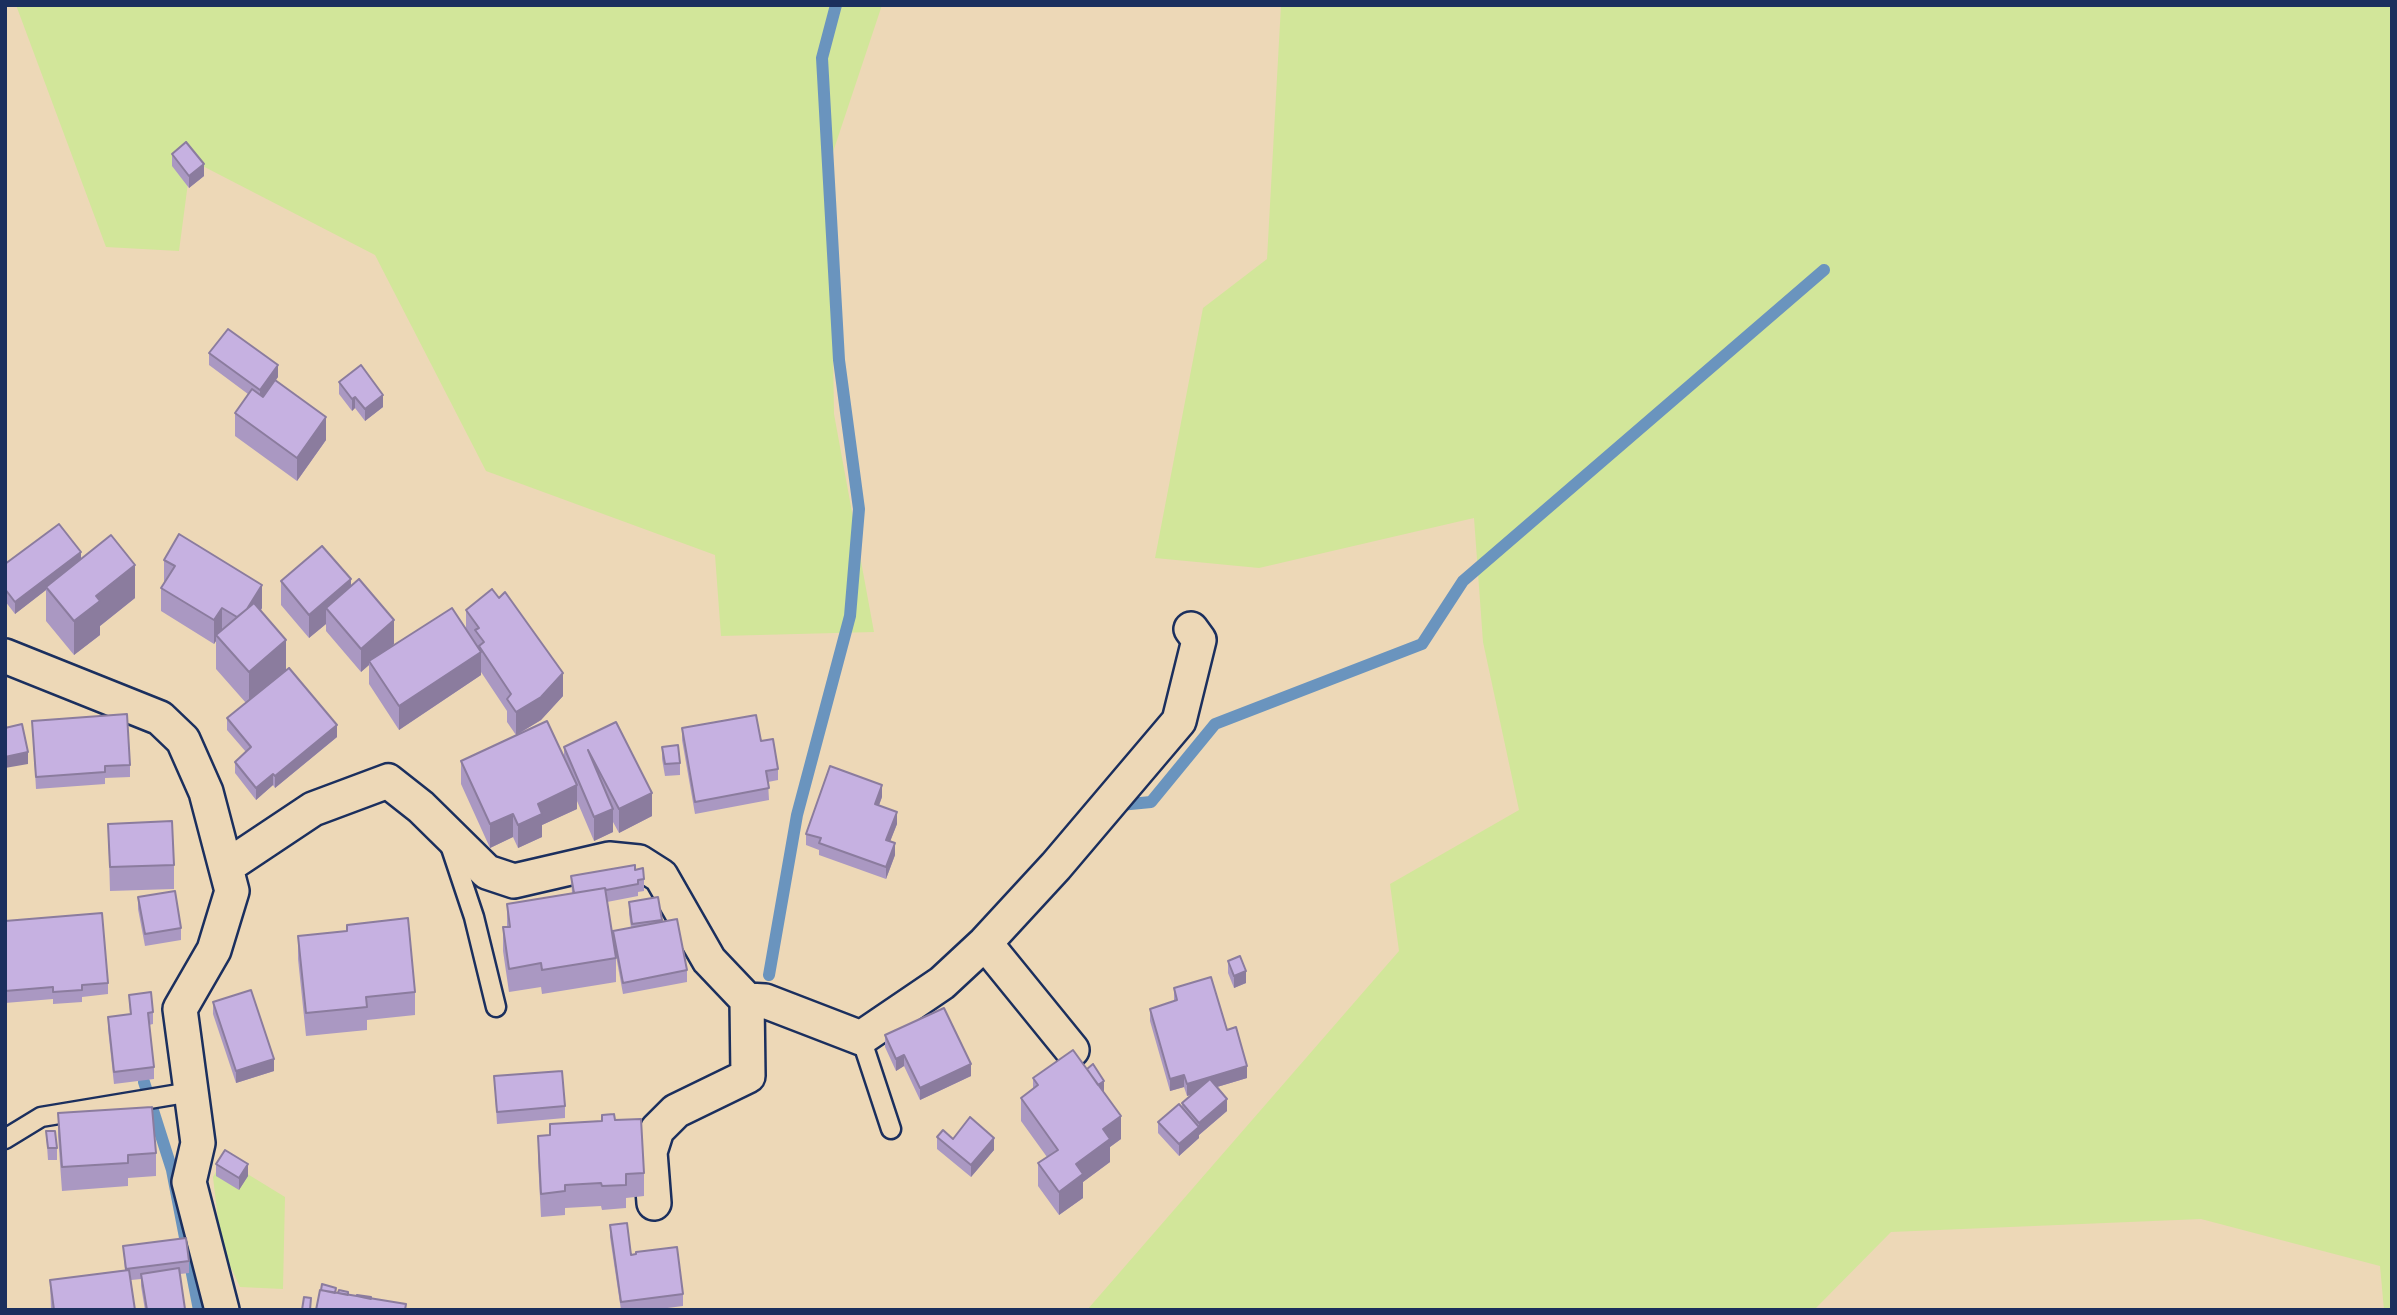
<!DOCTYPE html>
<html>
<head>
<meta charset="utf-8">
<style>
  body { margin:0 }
  #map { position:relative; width:2397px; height:1315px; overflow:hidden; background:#edd8b7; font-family:"Balsamiq Sans",sans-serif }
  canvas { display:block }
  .frame { position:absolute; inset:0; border:7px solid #1b2f5e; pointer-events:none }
</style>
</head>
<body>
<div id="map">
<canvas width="2397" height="1315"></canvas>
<div class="frame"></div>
</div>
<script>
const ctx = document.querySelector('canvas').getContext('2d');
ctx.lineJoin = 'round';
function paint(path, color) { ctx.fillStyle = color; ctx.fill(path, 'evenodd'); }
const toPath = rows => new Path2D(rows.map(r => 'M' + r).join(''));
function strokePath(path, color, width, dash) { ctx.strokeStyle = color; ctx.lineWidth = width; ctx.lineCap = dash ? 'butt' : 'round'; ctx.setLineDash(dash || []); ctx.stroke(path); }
const green = toPath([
  [16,5,882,5,830,161,834,414,874,632,721,636,715,555,486,471,375,255,191,160,179,251,106,247],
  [1281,5,2392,5,2392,1310,2384,1310,2380,1266,2201,1219,1891,1232,1814,1310,1087,1310,1399,951,1390,884,1519,810,1483,642,1474,518,1259,568,1155,558,1203,308,1267,259],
  [223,1159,285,1197,283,1289,240,1287,221,1246,213,1177]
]);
const stream = toPath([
  [1116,810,1120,805,1151,802,1215,724,1422,644,1463,581,1824,270],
  [769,975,797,815,850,616,859,509,839,360,822,58,836,5],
  [144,1082,172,1170,199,1310]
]);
const service = toPath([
  [450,845,474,917,496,1007],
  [861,1038,891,1129],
  [5,1139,41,1117,191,1092]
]);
const minor = toPath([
  [5,656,160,718,183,740,206,792,232,891,214,950,180,1009,198,1143,189,1182,222,1310],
  [226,867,313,809,388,781,421,807,487,872,514,881,609,859,639,862,661,876,709,960,747,1000],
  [985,943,1072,1050],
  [654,1203,650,1152,657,1130,676,1111,748,1076,747,1000,765,1001,861,1038,942,983,985,943,1056,866,1179,721,1199,640,1191,629]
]);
const wall = toPath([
  [172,154,204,176,189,188,172,166],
  [209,353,278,377,276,380,326,440,297,481,235,436,235,413,248,394,209,365],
  [339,382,383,407,365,421,355,408,352,411,339,394],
  [81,560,135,598,100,626,100,635,74,655,46,621,46,590,15,614,5,601,5,564],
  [164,560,262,608,261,610,286,670,337,737,275,788,273,785,256,800,235,773,235,762,246,752,227,730,227,718,246,703,216,669,216,641,214,644,161,611,161,588,164,583],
  [281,581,351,586,394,644,386,650,466,628,466,610,563,696,541,720,520,733,564,757,564,747,616,722,652,816,619,833,613,822,613,832,594,841,577,801,577,809,542,825,542,837,518,848,513,837,490,848,461,784,461,761,516,735,507,722,507,711,481,672,481,675,399,730,369,684,369,665,361,672,326,631,326,624,309,638,281,605],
  [32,721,130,765,130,777,105,778,105,784,36,789],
  [682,728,761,741,778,769,778,780,768,782,769,800,695,814,682,740],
  [662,747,680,763,680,775,665,776,662,759],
  [882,797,879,805,897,824,890,841,895,855,886,879,819,855,819,850,806,845,806,834],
  [108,824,174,865,174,889,110,891],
  [635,870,644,879,644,891,638,892,638,896,607,902,613,940,613,931,631,928,629,914,629,902,658,897,662,922,687,970,687,982,623,994,616,956,616,982,542,994,541,987,509,992,503,951,503,927,507,927,507,904,572,893,571,876],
  [138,897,181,928,181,940,145,946,138,909],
  [5,921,108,983,108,994,82,997,82,1002,53,1004,53,999,5,1003],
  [347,925,415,992,415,1015,367,1020,367,1030,306,1036,298,959,298,936,347,931],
  [1228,961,1246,983,1234,988,1228,973],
  [1174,988,1227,1030,1247,1078,1217,1087,1227,1111,1199,1135,1199,1138,1179,1156,1158,1133,1158,1122,1182,1107,1182,1103,1191,1095,1187,1096,1184,1087,1170,1091,1150,1021,1150,1009,1174,1001],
  [129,995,153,1012,153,1024,149,1025,154,1067,154,1079,114,1084,108,1029,108,1017,130,1014],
  [213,1002,274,1071,236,1083,213,1014],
  [885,1035,971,1076,920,1100,904,1066,896,1071,885,1047],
  [494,1076,565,1106,565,1118,497,1124],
  [1033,1078,1104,1093,1121,1139,1110,1147,1110,1162,1083,1182,1083,1198,1059,1215,1038,1186,1038,1163,1047,1157,1021,1121,1021,1098,1033,1089],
  [58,1113,156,1153,156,1176,128,1178,128,1186,62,1191,58,1136],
  [615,1120,644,1173,644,1196,626,1198,626,1208,602,1210,601,1206,565,1208,565,1215,541,1217,538,1159,538,1136,550,1135,550,1124],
  [46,1131,57,1148,57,1160,48,1160],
  [937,1137,953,1139,994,1150,971,1177,937,1149],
  [216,1164,248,1176,239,1190,216,1176],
  [610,1225,631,1255,683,1294,683,1306,652,1310,621,1310,610,1237],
  [123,1246,189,1261,189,1273,180,1274,185,1310,145,1310,141,1286,141,1279,131,1280,135,1310,51,1310,50,1280,125,1270]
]);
const shadedWall = toPath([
  [204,164,204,176,189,188,189,176],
  [278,365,278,377,260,402,260,390],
  [383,395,383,407,365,421,365,409],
  [355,397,355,408,352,411,352,399],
  [326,417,326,440,297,481,297,458],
  [81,552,81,564,46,587,46,590,15,614,15,602],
  [135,565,135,598,100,626,100,635,74,655,74,621,96,596],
  [351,579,351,603,326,608,326,624,309,638,309,615],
  [262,585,262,608,240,643,240,620],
  [222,608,222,631,216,635,216,641,214,644,214,620],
  [394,620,394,644,371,664,369,661,369,665,361,672,361,649],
  [286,640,286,673,249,706,249,672],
  [481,652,481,675,399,730,399,706],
  [563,673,563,696,541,720,516,735,516,712],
  [337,725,337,737,275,788,275,776],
  [28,752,28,764,5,768,5,757],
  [273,774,273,785,256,800,256,788],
  [577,785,577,809,542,825,542,837,518,848,518,825,538,804],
  [882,785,882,797,875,816,875,804],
  [652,793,652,816,619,833,619,809],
  [613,809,613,832,594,841,594,817],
  [897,812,897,824,886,852,886,840],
  [513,814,513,837,490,848,490,824],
  [895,843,895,855,886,879,886,867],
  [1246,971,1246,983,1234,988,1234,976],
  [904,1055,904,1066,896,1071,896,1059],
  [274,1059,274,1071,236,1083,236,1071],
  [971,1064,971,1076,920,1100,920,1088],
  [1247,1066,1247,1078,1187,1096,1187,1084],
  [1184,1075,1184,1087,1170,1091,1170,1079],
  [1104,1081,1104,1093,1095,1087],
  [1227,1099,1227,1111,1199,1135,1199,1138,1179,1156,1179,1144,1199,1127,1199,1123],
  [1121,1116,1121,1139,1110,1147,1110,1162,1083,1182,1083,1198,1059,1215,1059,1192,1076,1164,1103,1129],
  [994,1138,994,1150,971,1177,971,1165],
  [248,1164,248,1176,239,1190,239,1178]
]);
const building = toPath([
  [186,142,204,164,189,176,172,154,186,142],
  [228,329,278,365,260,390,209,353,228,329],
  [361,365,383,395,365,409,355,397,352,399,339,382,361,365],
  [275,380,326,417,297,458,235,413,252,389,263,397,275,380],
  [59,524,81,552,15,602,5,589,5,564,59,524],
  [179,534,262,585,247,609,237,617,222,608,214,620,161,588,175,566,164,560,179,534],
  [111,535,135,565,96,596,100,601,74,621,46,587,111,535],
  [322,546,351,579,309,615,281,581,322,546],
  [359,579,394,620,361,649,326,608,359,579],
  [492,589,499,598,505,592,563,673,541,697,516,712,507,699,511,694,479,646,484,642,475,630,479,628,466,610,492,589],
  [254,603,286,640,249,672,216,635,254,603],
  [452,608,481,652,399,706,369,661,452,608],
  [289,668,337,725,275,776,273,774,256,788,235,762,251,747,227,718,289,668],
  [127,714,130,765,105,766,105,772,36,777,32,721,127,714],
  [756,715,761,741,773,739,778,769,766,771,769,788,695,802,682,728,756,715],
  [547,721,577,785,538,804,542,814,518,825,513,814,490,824,461,761,547,721],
  [616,722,652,793,619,809,588,750,613,809,594,817,564,747,616,722],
  [22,724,28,752,5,757,5,728,22,724],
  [678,745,680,763,665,764,662,747,678,745],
  [830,766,882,785,875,804,897,812,886,840,895,843,886,867,819,843,821,838,806,834,830,766],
  [172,821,174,865,110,867,108,824,172,821],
  [635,865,635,870,643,868,644,879,638,880,638,884,606,890,605,888,574,893,571,876,635,865],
  [605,888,616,958,542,970,541,963,509,969,503,927,510,927,507,904,605,888],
  [175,891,181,928,145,934,138,897,175,891],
  [658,897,662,920,632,924,629,902,658,897],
  [102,913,108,983,82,985,82,990,53,992,53,987,5,991,5,921,102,913],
  [408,918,415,992,366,997,367,1007,306,1013,298,936,347,931,347,925,408,918],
  [677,919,687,970,623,983,613,931,677,919],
  [1240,956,1246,971,1234,976,1228,961,1240,956],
  [1211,977,1227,1030,1236,1027,1247,1066,1187,1084,1184,1075,1170,1079,1150,1009,1177,1000,1174,988,1211,977],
  [251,990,274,1059,236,1071,213,1002,251,990],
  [151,992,153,1012,148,1013,154,1067,114,1072,108,1017,131,1014,129,995,151,992],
  [944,1008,971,1064,920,1088,904,1055,896,1059,885,1035,944,1008],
  [1073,1050,1121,1116,1103,1129,1110,1139,1076,1164,1083,1174,1059,1192,1038,1163,1058,1150,1021,1098,1038,1085,1033,1078,1073,1050],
  [1093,1064,1104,1081,1098,1085,1087,1069,1093,1064],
  [562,1071,565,1106,497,1112,494,1076,562,1071],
  [1210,1079,1227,1099,1199,1123,1182,1103,1210,1079],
  [1179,1104,1199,1127,1179,1144,1158,1122,1179,1104],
  [152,1107,156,1153,128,1155,128,1163,62,1167,58,1113,152,1107],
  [614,1114,615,1120,641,1119,644,1173,626,1174,626,1185,602,1186,601,1183,565,1185,565,1191,541,1194,538,1136,550,1135,550,1124,602,1121,602,1115,614,1114],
  [970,1117,994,1138,971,1165,937,1137,943,1130,953,1139,970,1117],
  [46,1131,55,1131,57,1148,48,1148,46,1131],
  [225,1150,248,1164,239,1178,216,1164,225,1150],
  [627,1223,631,1255,636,1254,636,1252,677,1247,683,1294,621,1302,610,1225,627,1223],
  [186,1238,189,1261,126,1269,123,1246,186,1238],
  [179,1268,185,1309,147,1310,141,1274,179,1268],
  [129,1270,135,1310,54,1310,50,1280,129,1270],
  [322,1284,336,1288,335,1293,321,1290,322,1284],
  [320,1290,406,1304,405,1310,316,1310,320,1290],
  [339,1290,348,1292,348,1295,338,1293,339,1290],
  [357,1295,371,1297,371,1299,357,1296,357,1295],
  [304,1297,311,1298,310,1310,302,1310,304,1297]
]);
paint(green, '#d2e69a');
strokePath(stream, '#6a94be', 12);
strokePath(service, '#1b2f5e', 23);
strokePath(minor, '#1b2f5e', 38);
strokePath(service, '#edd8b7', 18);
strokePath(minor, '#edd8b7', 33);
paint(wall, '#aa98c2');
paint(shadedWall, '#8b7c9e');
paint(building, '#c6b1e1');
strokePath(building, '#8b7c9e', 2);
</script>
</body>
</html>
